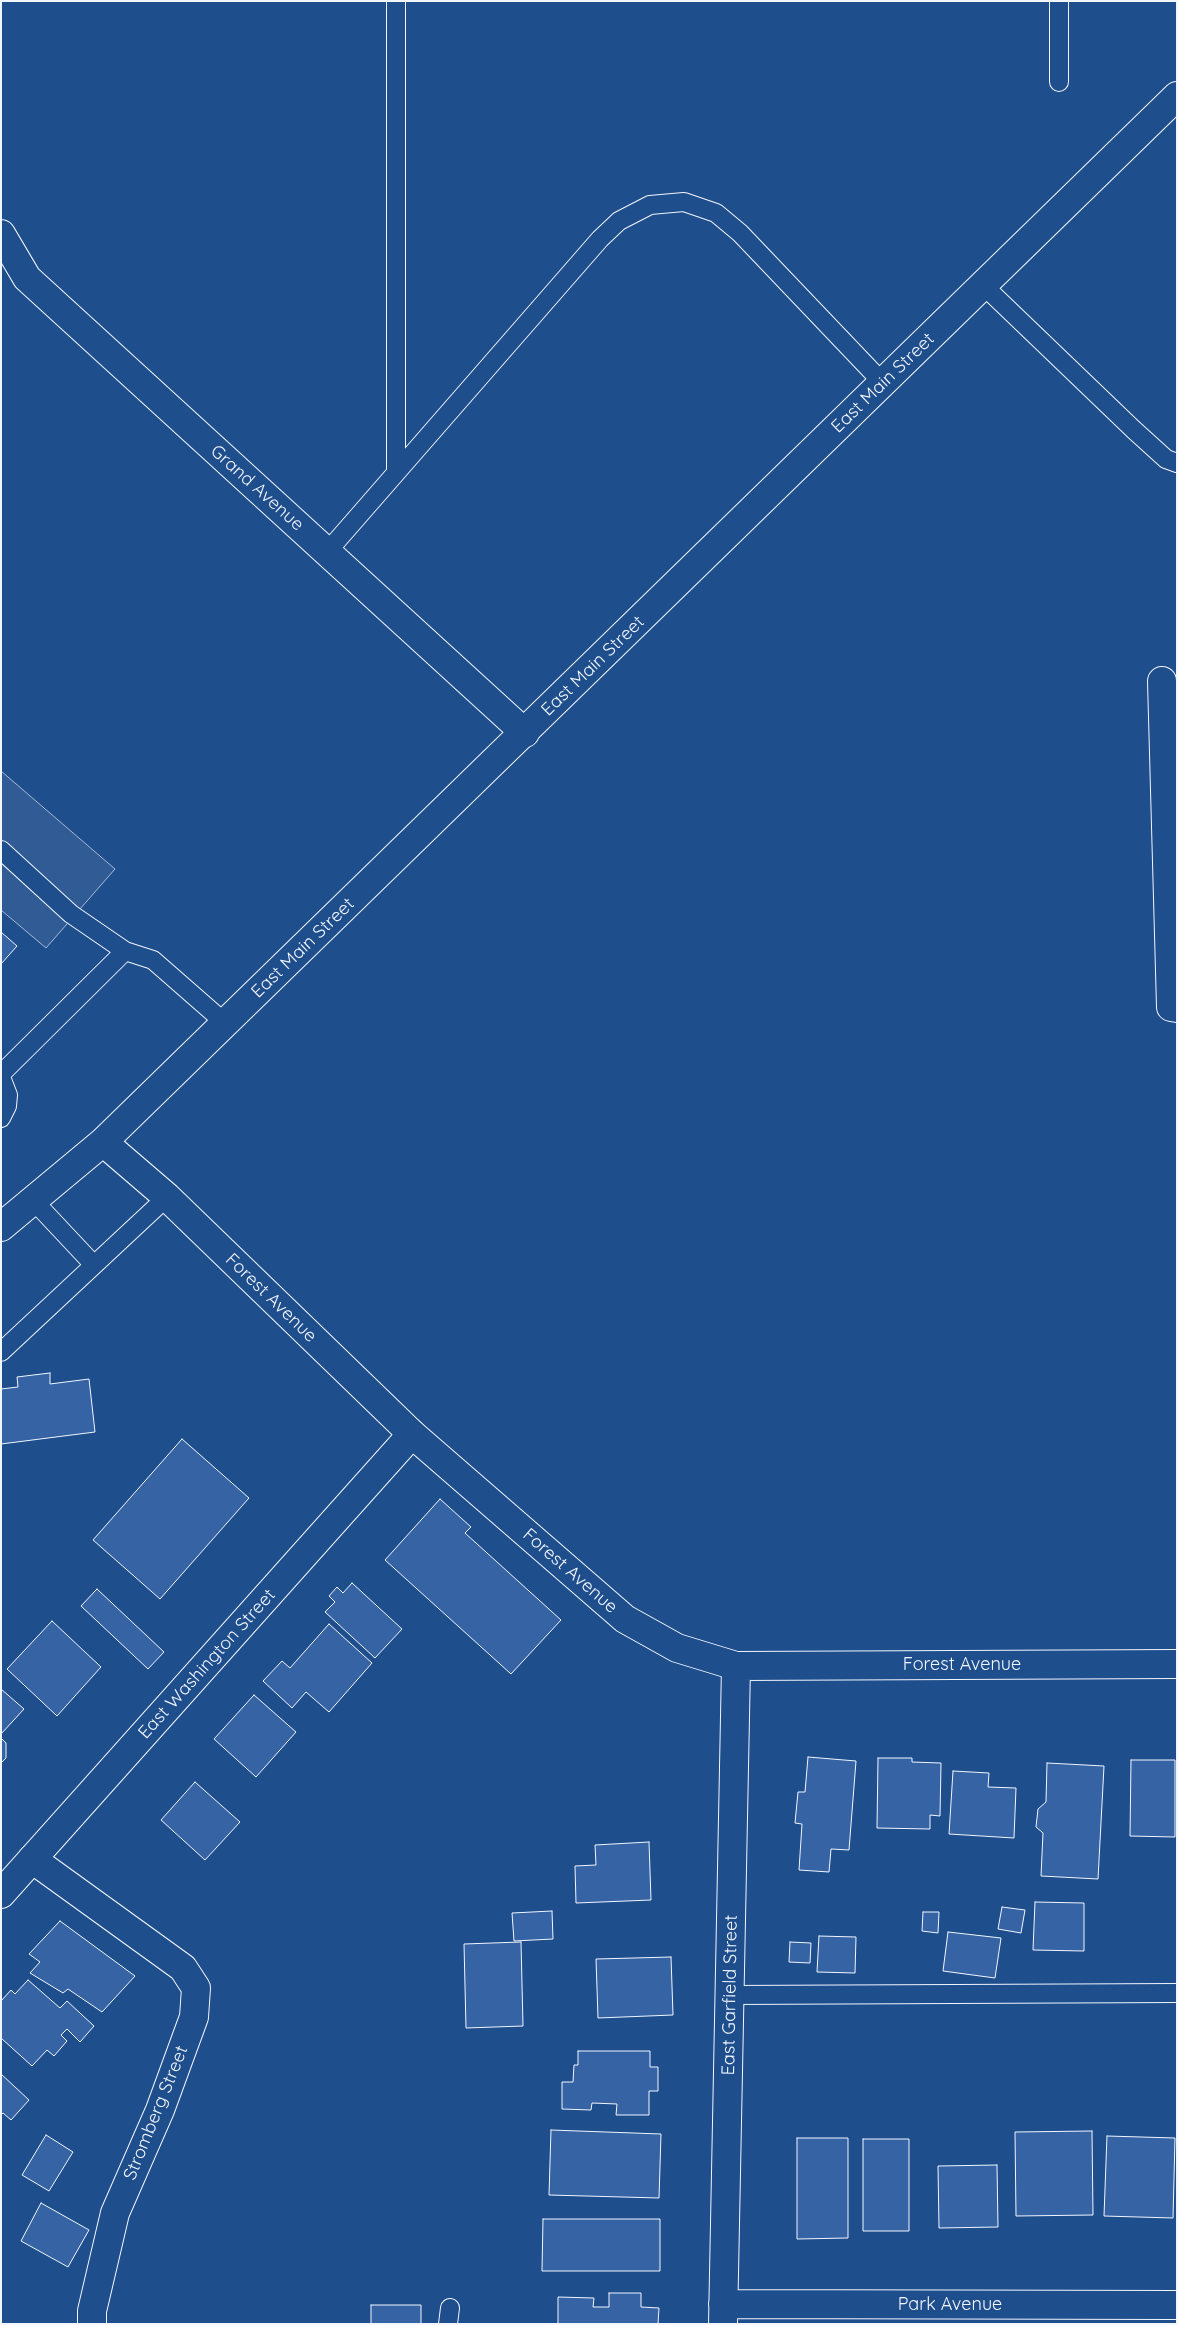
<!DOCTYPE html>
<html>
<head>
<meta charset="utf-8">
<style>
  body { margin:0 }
  #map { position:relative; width:1178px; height:2325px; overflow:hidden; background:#1f4e8c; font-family:Quicksand,sans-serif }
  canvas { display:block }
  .frame { position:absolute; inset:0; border:2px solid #f2f6ff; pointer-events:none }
</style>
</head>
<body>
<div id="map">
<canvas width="1178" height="2325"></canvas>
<div class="frame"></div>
</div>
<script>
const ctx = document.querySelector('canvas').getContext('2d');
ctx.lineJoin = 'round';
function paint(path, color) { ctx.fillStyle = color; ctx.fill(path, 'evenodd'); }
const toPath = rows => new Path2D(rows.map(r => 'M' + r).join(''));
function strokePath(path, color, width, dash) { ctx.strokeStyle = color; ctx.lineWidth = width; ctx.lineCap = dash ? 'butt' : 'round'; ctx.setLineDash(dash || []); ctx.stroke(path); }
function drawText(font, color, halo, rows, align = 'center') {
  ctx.font = font + ' Quicksand,sans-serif'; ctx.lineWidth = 4; ctx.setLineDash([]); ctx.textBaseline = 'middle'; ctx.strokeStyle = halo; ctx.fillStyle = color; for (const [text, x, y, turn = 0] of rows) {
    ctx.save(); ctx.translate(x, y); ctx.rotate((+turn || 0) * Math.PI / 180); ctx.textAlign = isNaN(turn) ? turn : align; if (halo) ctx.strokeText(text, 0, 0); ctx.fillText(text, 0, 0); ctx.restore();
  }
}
const parking = toPath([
  [1,771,115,869,46,948,1,910,1,771]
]);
const building = toPath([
  [1,932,17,946,1,964,1,932],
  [50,1373,50,1384,89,1379,95,1432,1,1444,1,1389,18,1387,17,1377,50,1373],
  [182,1439,249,1498,160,1599,93,1540,182,1439],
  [440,1499,471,1527,465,1533,561,1620,511,1674,385,1560,440,1499],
  [352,1583,402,1629,375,1658,325,1612,335,1602,329,1596,337,1587,343,1593,352,1583],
  [97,1589,164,1652,148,1669,81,1606,97,1589],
  [52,1621,101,1667,57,1716,7,1669,52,1621],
  [329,1624,372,1663,329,1712,306,1692,292,1708,263,1681,282,1661,290,1668,329,1624],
  [1,1689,24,1709,1,1734,1,1689],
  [254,1695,296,1732,256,1777,214,1739,254,1695],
  [1,1738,6,1743,6,1758,1,1763,1,1738],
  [808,1757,856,1761,849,1850,831,1849,829,1872,799,1870,802,1824,795,1823,798,1792,805,1792,808,1757],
  [878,1758,912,1758,912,1762,941,1763,940,1816,930,1815,930,1829,877,1828,878,1758],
  [1131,1760,1175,1760,1175,1837,1130,1836,1131,1760],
  [1047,1763,1104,1766,1098,1879,1041,1876,1043,1833,1036,1827,1038,1809,1046,1802,1047,1763],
  [953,1771,989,1773,988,1787,1016,1788,1014,1838,949,1834,953,1771],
  [195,1782,240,1822,205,1860,161,1820,195,1782],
  [649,1842,651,1900,576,1903,575,1866,596,1865,595,1845,649,1842],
  [1035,1902,1084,1903,1084,1951,1033,1950,1035,1902],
  [1002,1907,1025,1910,1021,1933,998,1929,1002,1907],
  [552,1911,553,1939,514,1941,512,1913,552,1911],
  [923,1912,939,1912,938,1933,922,1931,923,1912],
  [60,1921,135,1976,102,2012,68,1989,63,1993,30,1973,40,1962,29,1954,60,1921],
  [948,1932,1001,1938,995,1978,943,1971,948,1932],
  [819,1936,856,1937,855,1973,817,1972,819,1936],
  [521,1942,523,2026,466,2028,464,1944,521,1942],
  [790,1942,811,1943,810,1963,789,1962,790,1942],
  [671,1957,673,2015,598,2018,596,1959,671,1957],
  [28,1980,60,2008,67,2001,94,2026,80,2042,67,2029,61,2035,67,2041,54,2056,47,2050,32,2066,1,2038,1,2001,11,1990,15,1994,28,1980],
  [578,2051,650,2051,650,2067,658,2067,658,2091,649,2091,649,2115,616,2115,617,2104,592,2103,591,2110,562,2109,562,2082,573,2082,574,2065,578,2065,578,2051],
  [1,2074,29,2100,11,2120,3,2113,1,2115,1,2074],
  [551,2130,661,2134,659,2198,549,2195,551,2130],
  [1092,2131,1093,2215,1016,2216,1015,2132,1092,2131],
  [46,2135,73,2152,49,2191,22,2175,46,2135],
  [1107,2136,1175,2138,1173,2218,1104,2216,1107,2136],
  [797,2138,848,2138,848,2238,797,2239,797,2138],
  [863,2139,909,2139,909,2231,863,2231,863,2139],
  [997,2165,998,2227,939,2228,938,2166,997,2165],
  [41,2203,89,2230,68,2267,21,2241,41,2203],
  [543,2219,660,2219,660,2271,542,2271,543,2219],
  [609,2293,641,2293,641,2307,659,2308,658,2324,558,2324,558,2297,594,2298,593,2307,609,2307,609,2293],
  [371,2305,421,2305,421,2324,371,2324,371,2305]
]);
const lane = toPath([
  [1059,82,1059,1],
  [983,285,1134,430,1166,459,1177,463],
  [396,473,396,1],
  [327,552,600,239,619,221,650,205,684,202,716,213,740,233,883,383],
  [1,850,71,914,125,951],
  [1,1074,125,951,153,960,225,1023],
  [1,1077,8,1095,7,1106,1,1118],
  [33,1200,94,1265],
  [1,1352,167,1197],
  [730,1995,1177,1993],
  [448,2324,450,2308]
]);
const street = toPath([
  [1,234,27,278,525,733],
  [1162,681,1171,1007,1177,1008],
  [412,1434,625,1619,677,1648,736,1666,1177,1664],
  [32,1859,183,1968,196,1988,194,2017,160,2110,115,2213,92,2311,92,2324],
  [723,2304,1177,2305],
  [723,2324,736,1666]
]);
const secondary = toPath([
  [1,1227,103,1142,1177,96],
  [1,1894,412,1434,167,1197,103,1142]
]);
const streetNames = [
  ["East Main Street",883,383,-44],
  ["Grand Avenue",257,488,42],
  ["East Main Street",593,666,-44],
  ["East Main Street",303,948,-44],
  ["Forest Avenue",271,1298,44],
  ["Forest Avenue",570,1571,41],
  ["East Washington Street",207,1664,-48],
  ["Forest Avenue",962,1665],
  ["East Garfield Street",730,1995,-89],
  ["Stromberg Street",156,2113,-68],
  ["Park Avenue",950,2305]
];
paint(parking, '#305b95');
strokePath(parking, '#a8bbd7', 1);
paint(building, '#3563a3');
strokePath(building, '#f2f6ff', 1);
strokePath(lane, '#f2f6ff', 20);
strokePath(street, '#f2f6ff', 30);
strokePath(secondary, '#f2f6ff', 30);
strokePath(lane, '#1f4e8c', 18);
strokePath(street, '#1f4e8c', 28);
strokePath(secondary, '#1f4e8c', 28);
drawText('18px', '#f2f6ff', '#1f4e8c', streetNames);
</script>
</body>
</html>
